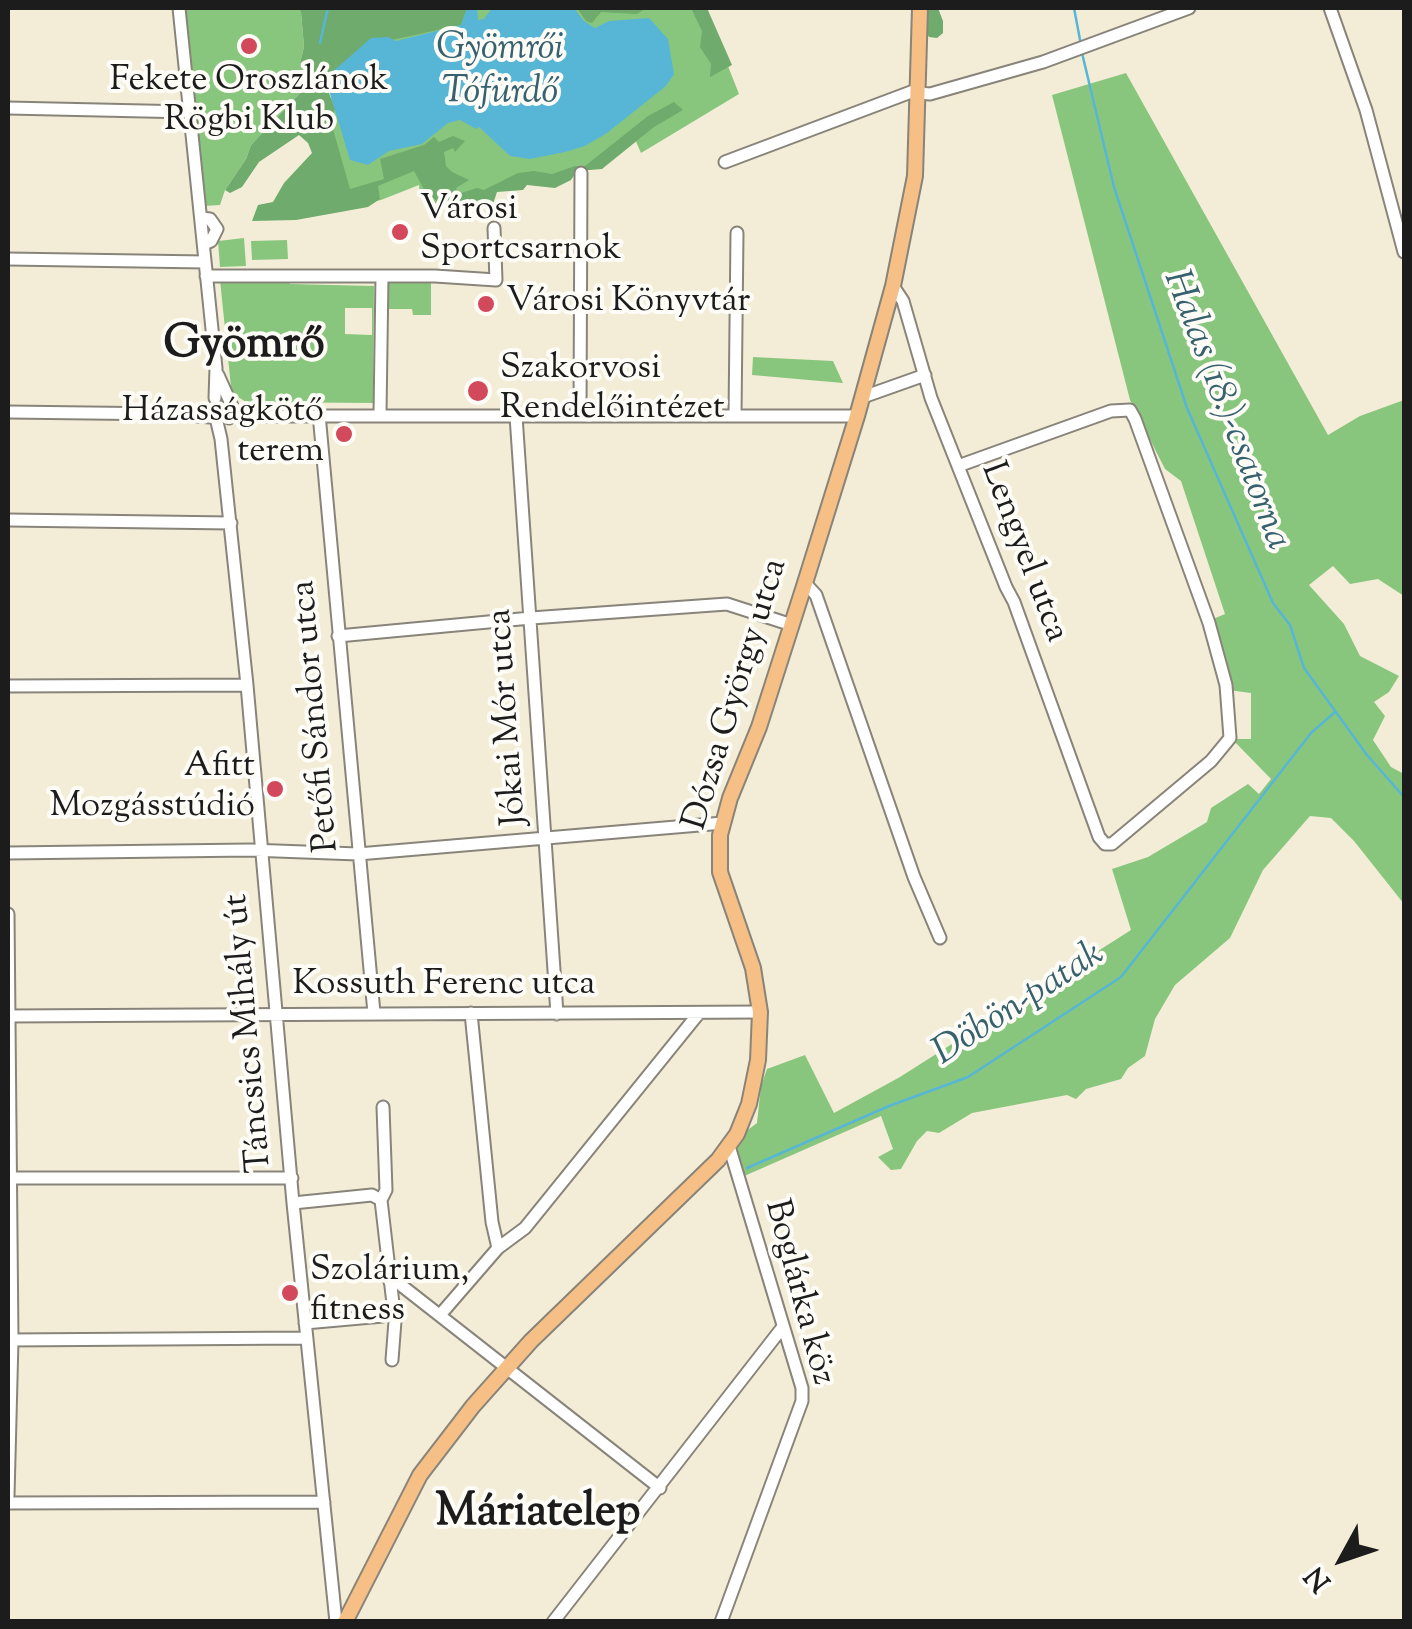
<!DOCTYPE html>
<html>
<head>
<meta charset="utf-8">
<style>
  body { margin:0 }
  #map { position:relative; width:1412px; height:1629px; overflow:hidden; background:#f3edd8; font-family:"Sorts Mill Goudy",serif }
  canvas { display:block }
  .frame { position:absolute; inset:0; border:10px solid #1c1c1c; pointer-events:none }
  .north { position:absolute; left:1292px; top:1509px; width:100px; height:100px; -webkit-text-stroke:8px #fdfcf7; paint-order:stroke; rotate:230deg; font-size:28px; font-weight:700; line-height:40px; text-align:center; color:#1c1c1c }
  .north::after { content:''; display:block; margin:auto; width:35px; height:45px; background:#1c1c1c; clip-path:polygon(50% 0,100% 100%,50% 72%,0 100%) }
</style>
</head>
<body>
<div id="map">
<canvas width="1412" height="1629"></canvas>
<div class="frame"></div>
<div class="north">N</div>
</div>
<script>
const ctx = document.querySelector('canvas').getContext('2d');
ctx.lineJoin = 'round';
function paint(path, color) { ctx.fillStyle = color; ctx.fill(path, 'evenodd'); }
const toPath = rows => new Path2D(rows.map(r => 'M' + r).join(''));
function strokePath(path, color, width, dash) { ctx.strokeStyle = color; ctx.lineWidth = width; ctx.lineCap = dash ? 'butt' : 'round'; ctx.setLineDash(dash || []); ctx.stroke(path); }
function drawText(font, color, halo, rows, align = 'center') {
  ctx.font = font + ' "Sorts Mill Goudy",serif'; ctx.lineWidth = 8; ctx.setLineDash([]); ctx.textBaseline = 'middle'; ctx.strokeStyle = halo; ctx.fillStyle = color; for (const [text, x, y, turn = 0] of rows) {
    ctx.save(); ctx.translate(x, y); ctx.rotate((+turn || 0) * Math.PI / 180); ctx.textAlign = isNaN(turn) ? turn : align; if (halo) ctx.strokeText(text, 0, 0); ctx.fillText(text, 0, 0); ctx.restore();
  }
}
const green = toPath([
  [183,8,297,8,301,12,304,47,300,63,312,77,311,91,303,90,251,145,246,159,225,190,220,205,203,206],
  [355,8,705,8,739,94,641,153,634,137,587,171,493,190,472,207,446,208,420,197,419,185,381,200,345,208,323,130],
  [1126,73,1328,435,1360,416,1404,400,1404,596,1378,579,1350,584,1333,566,1309,585,1344,624,1360,656,1399,676,1389,692,1374,702,1385,716,1373,740,1391,767,1404,774,1404,904,1354,841,1331,818,1310,816,1263,870,1230,938,1175,985,1155,1019,1145,1056,1128,1068,1121,1079,1086,1089,1076,1099,1067,1095,972,1113,939,1133,927,1131,917,1141,901,1169,891,1170,878,1157,893,1149,881,1116,742,1177,737,1148,745,1132,757,1123,761,1086,767,1069,805,1055,834,1113,900,1077,1131,930,1112,869,1148,857,1207,822,1211,808,1248,784,1259,794,1271,779,1232,739,1251,739,1251,693,1228,690,1213,619,1225,614,1181,481,1165,469,1130,400,1052,95],
  [244,238,246,266,220,267,218,241],
  [287,240,288,259,252,260,251,241],
  [289,279,290,284,374,286,373,403,246,402,235,395,231,387,220,280],
  [345,308,372,308,372,335,345,334],
  [389,283,431,283,431,315,413,315,412,309,389,309],
  [753,357,833,361,843,383,752,375]
]);
const forest = toPath([
  [297,8,467,8,461,25,392,40,323,77,335,109,331,122,350,189,384,179,380,159,424,145,434,137,439,142,453,136,465,141,455,152,453,148,444,152,446,166,452,172,469,180,456,188,458,194,477,188,484,190,518,173,534,171,552,174,575,166,585,166,648,116,674,102,683,110,654,127,602,169,577,171,571,180,555,188,527,185,523,190,497,192,492,207,477,208,475,212,467,206,451,209,427,195,414,171,378,186,380,199,368,207,296,220,252,221,258,205,273,202,284,183,312,153,308,143,299,135,259,162,242,187,230,193,225,190,246,159,251,145,303,90,311,90,311,78,300,63,304,47,301,12],
  [577,8,646,8,637,14,601,12,592,23,586,21],
  [691,8,707,8,732,65,710,77,711,64,700,47,702,31],
  [926,8,938,8,943,21,943,33,937,38,929,37,926,32]
]);
const water = toPath([
  [467,8,477,8,478,20,484,19,492,8,574,8,584,21,595,28,609,21,649,18,668,39,674,74,666,86,607,133,585,146,565,152,530,159,510,156,479,127,476,129,460,120,448,123,422,144,389,151,368,165,350,160,324,74,331,73,371,38,388,37,396,41,461,25]
]);
const stream = toPath([
  [1074,8,1081,45],
  [320,43,328,8],
  [1082,53,1114,187,1187,408,1273,603,1290,625,1304,668,1367,755,1404,797],
  [747,1168,889,1106,968,1077,1121,977,1311,733,1335,712]
]);
const minor = toPath([
  [179,8,216,368,215,398],
  [1330,8,1366,110,1404,252],
  [919,93,930,94,1043,62,1189,8],
  [8,108,190,112],
  [725,162,919,89],
  [201,218,210,219,217,229,211,241,204,244],
  [8,259,205,262],
  [206,276,435,276,496,280,494,228],
  [893,286,903,301,931,398,1006,587,1014,602,1099,837,1105,844,1112,844,1211,761,1230,738,1226,685,1209,623,1135,419,1130,410,1111,411,958,466],
  [218,375,232,406,229,418],
  [863,397,925,375],
  [8,412,170,414,210,417],
  [319,414,374,1013],
  [380,414,382,276],
  [231,416,857,416],
  [516,416,557,1014],
  [580,416,581,173],
  [735,416,737,233],
  [217,422,221,439,247,685,293,1203,336,1622],
  [8,520,231,523],
  [805,583,816,595,914,877,940,938],
  [338,636,531,618,727,604,792,625],
  [8,686,247,685],
  [8,853,250,850,358,854,723,823],
  [8,914,12,1340,8,1496],
  [471,1013,492,1222,498,1248],
  [8,1016,760,1012],
  [383,1107,386,1190,381,1200,395,1321,392,1360],
  [8,1178,292,1178],
  [293,1203,372,1195,381,1200],
  [390,1282,397,1282,660,1488],
  [440,1315,498,1248,525,1228,699,1013],
  [305,1323,383,1316,392,1307],
  [8,1340,307,1338],
  [8,1503,324,1502],
  [553,1622,782,1328],
  [721,1622,802,1401,802,1388,729,1146]
]);
const major = toPath([
  [345,1622,420,1475,473,1406,531,1341,718,1160,737,1134,749,1104,758,1060,760,1012,753,968,720,872,720,835,730,798,759,727,805,583,857,416,893,286,915,176,920,8]
]);
const markers = [
  [249,46,10,"#d1495b"],
  [400,232,10,"#d1495b"],
  [486,304,10,"#d1495b"],
  [478,391,12,"#d1495b"],
  [344,434,10,"#d1495b"],
  [275,789,10,"#d1495b"],
  [290,1293,10,"#d1495b"]
];
const poiNames = [
  ["Fekete Oroszlánok",249,83,"center"],
  ["Rögbi Klub",249,123,"center"],
  ["Városi",420,212],
  ["Sportcsarnok",420,252],
  ["Városi Könyvtár",506,304],
  ["Szakorvosi",500,371],
  ["Rendelőintézet",500,411],
  ["Házasságkötő",324,414,"right"],
  ["terem",324,454,"right"],
  ["Afitt",255,769,"right"],
  ["Mozgásstúdió",255,809,"right"],
  ["Szolárium,",310,1273],
  ["fitness",310,1313]
];
const streetNames = [
  ["Lengyel utca",1022,553,69],
  ["Dózsa György utca",738,695,-73],
  ["Petőfi Sándor utca",318,716,-95],
  ["Jókai Mór utca",510,717,-94],
  ["Kossuth Ferenc utca",444,987],
  ["Táncsics Mihály út",251,1033,-95],
  ["Boglárka köz",797,1293,75]
];
const waterNames = [
  ["Gyömrői",500,52],
  ["Tófürdő",500,96],
  ["Halas (18.)-csatorna",1224,411,69],
  ["Döbön-patak",1020,1006,-33]
];
const districtNames = [
  ["Gyömrő",244,348],
  ["Máriatelep",538,1516]
];
paint(green, '#89c67d');
paint(forest, '#6eab6c');
paint(water, '#57b6d5');
strokePath(stream, '#57b6d5', 2.5);
strokePath(minor, '#88847a', 15);
strokePath(major, '#88847a', 18);
strokePath(minor, '#fff', 11);
strokePath(major, '#f5bf86', 14);
for (const [x, y, r, color] of markers) { const dot = new Path2D(); dot.arc(x, y, r, 0, 2 * Math.PI); ctx.fillStyle = color; ctx.fill(dot); strokePath(dot, '#fdfcf7', 4); }
drawText('35px', '#1c1c1c', '#fdfcf7', poiNames, 'left');
drawText('35px', '#1c1c1c', '#fdfcf7', streetNames);
drawText('italic 38px', '#37616f', '#fdfcf7', waterNames);
drawText('bold 45px', '#1c1c1c', '#fdfcf7', districtNames);
</script>
</body>
</html>
